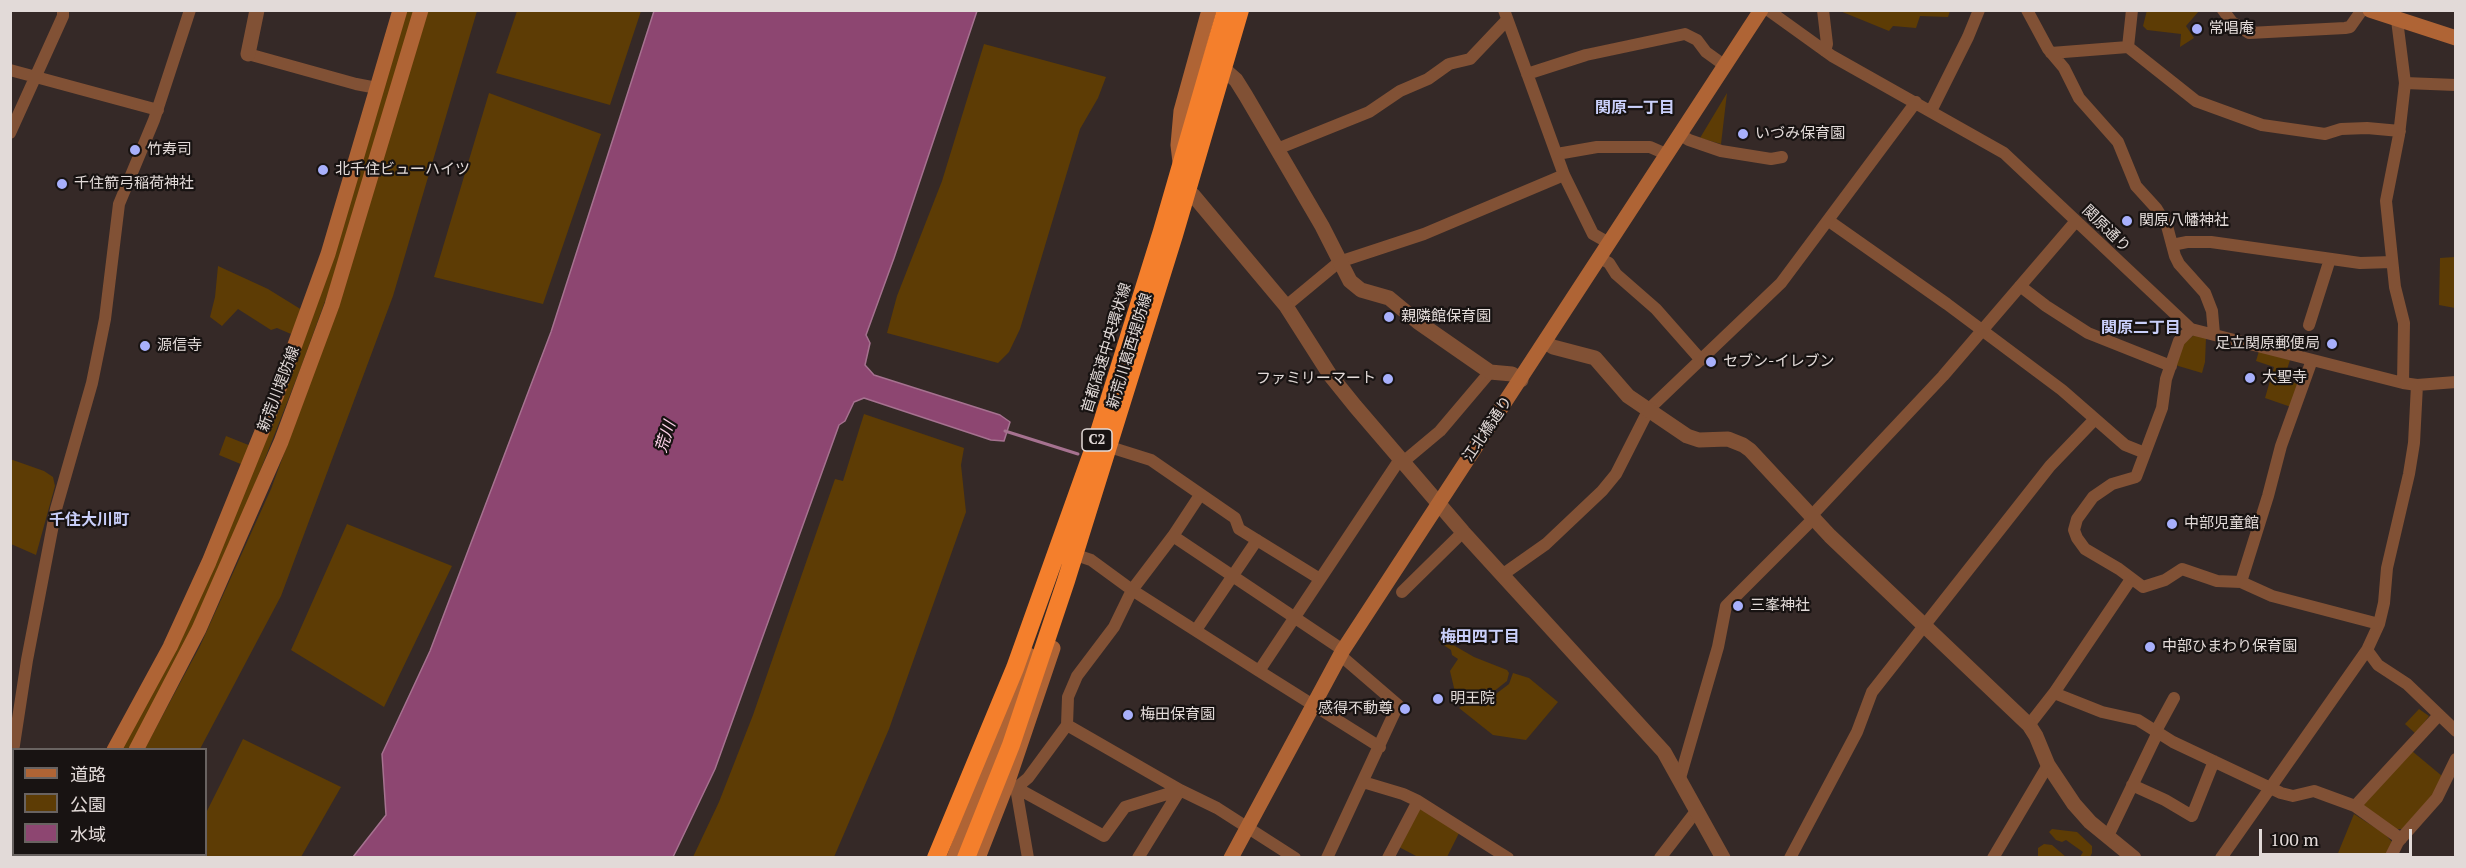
<!DOCTYPE html>
<html>
<head>
<meta charset="utf-8">
<style>
  body { margin:0 }
  #map { position:relative; width:2466px; height:868px; overflow:hidden; background:#352927; font-family:"PT Serif","Noto Sans JP",serif }
  canvas { display:block }
  .frame { position:absolute; inset:0; border:12px solid #e2dad8; pointer-events:none }
  .legend { position:absolute; left:12px; top:748px; width:195px; height:108px; box-sizing:border-box; background:#181312; border:2px solid #696361; margin:0; padding:8px 10px; list-style:none; font-size:18px; color:#e2dad8 }
  .legend li { display:flex; align-items:center; gap:12px; height:30px }
  .legend b { width:30px; border:2px solid #696361 }
  .scale { position:absolute; left:2259px; top:829px; width:153px; height:27px; box-sizing:border-box; border:3px solid #e2dad8; border-top:0; padding-left:8px; font-size:18px; line-height:21px; white-space:nowrap; color:#e2dad8; -webkit-text-stroke:4px #181312; paint-order:stroke }
</style>
</head>
<body>
<div id="map">
<canvas width="2466" height="868"></canvas>
<div class="frame"></div>
<ul class="legend">
<li><b style="height:8px;background:#af6435"></b>道路</li>
<li><b style="height:16px;background:#5d3c05"></b>公園</li>
<li><b style="height:16px;background:#8d4671"></b>水域</li>
</ul>
<div class="scale">100 m</div>
</div>
<script>
const ctx = document.querySelector('canvas').getContext('2d');
ctx.lineJoin = 'round';
function paint(path, color) { ctx.fillStyle = color; ctx.fill(path, 'evenodd'); }
const toPath = rows => new Path2D(rows.map(r => 'M' + r).join(''));
function strokePath(path, color, width, dash) { ctx.strokeStyle = color; ctx.lineWidth = width; ctx.lineCap = dash ? 'butt' : 'round'; ctx.setLineDash(dash || []); ctx.stroke(path); }
function drawText(font, color, halo, rows, align = 'center') {
  ctx.font = font + ' "PT Serif","Noto Sans JP",serif'; ctx.lineWidth = 4.5; ctx.setLineDash([]); ctx.textBaseline = 'middle'; ctx.strokeStyle = halo; ctx.fillStyle = color; for (const [text, x, y, turn = 0] of rows) {
    ctx.save(); ctx.translate(x, y); ctx.rotate((+turn || 0) * Math.PI / 180); ctx.textAlign = isNaN(turn) ? turn : align; if (halo) ctx.strokeText(text, 0, 0); ctx.fillText(text, 0, 0); ctx.restore();
  }
}
const green = toPath([
  [2147,10,2199,11,2186,26,2194,38,2180,47,2181,34,2147,30,2143,26],
  [406,11,414,11,351,230,301,367,242,517,172,672,129,749,120,750,218,552],
  [428,11,477,11,393,296,281,596,200,749,144,750,200,646,271,489,330,329],
  [517,11,641,11,610,105,496,73],
  [1840,11,1950,11,1948,17,1920,16,1916,28,1893,26,1889,31],
  [984,44,1106,77,1098,98,1080,129,1020,329,1009,352,998,363,887,333,897,296,942,181],
  [489,93,601,134,543,304,434,277],
  [1727,93,1721,144,1700,138],
  [2455,257,2456,257,2455,308,2439,305,2440,258],
  [218,266,268,289,302,310,291,334,277,328,271,330,238,309,222,326,210,317,215,297],
  [2194,335,2206,338,2205,362,2202,373,2175,365,2183,344],
  [2259,351,2290,360,2284,379,2298,384,2291,407,2265,398,2274,367,2256,361],
  [864,414,964,448,961,465,966,512,889,729,834,857,693,857,719,802,753,715,835,479,843,481],
  [226,436,251,446,243,465,219,455],
  [10,459,44,471,53,477,55,486,36,555,11,544],
  [347,524,452,566,384,707,291,650],
  [1441,638,1474,657,1507,670,1509,673,1507,681,1488,696,1470,697,1480,706,1509,684,1513,673,1529,678,1558,702,1526,740,1493,735,1459,708,1470,698,1461,700,1455,692,1450,671,1458,659,1452,655,1451,650,1439,642],
  [2419,709,2429,716,2416,734,2405,724],
  [243,739,341,787,301,857,179,857,181,855,206,854,206,813],
  [2412,751,2442,776,2433,795,2402,829,2395,829,2364,806,2363,802],
  [1419,807,1460,831,1447,857,1418,857,1397,846],
  [2354,814,2385,834,2392,842,2384,857,2336,858],
  [2052,829,2077,832,2092,846,2092,853,2090,857,2080,857,2083,852,2066,840,2062,842,2056,840,2049,832],
  [2044,844,2052,845,2066,857,2038,857,2038,848]
]);
const water = toPath([
  [654,11,977,11,894,258,866,335,870,343,865,365,874,375,1000,415,1010,422,1004,441,991,440,864,398,854,402,845,421,839,425,715,769,673,857,353,857,386,815,382,754,430,651,551,332,654,11]
]);
const stream = toPath([
  [1005,431,1078,454]
]);
const minor = toPath([
  [1504,10,1564,175,1593,234,1609,243],
  [1768,10,1832,56,2004,153,2191,329,2403,383,2417,385,2456,382],
  [1823,10,1827,44,1825,51],
  [2027,10,2048,49,2064,68,2079,98,2118,142,2136,186,2156,208,2167,226,2175,256,2179,264,2205,293,2212,311,2214,334],
  [2132,10,2128,47,2196,101,2262,125,2325,134,2341,129,2367,128,2400,131],
  [2223,10,2232,22,2249,33,2345,28,2350,27,2362,10],
  [2397,20,2405,83,2399,135,2386,201,2395,287,2404,323,2403,383],
  [2051,53,2128,47],
  [248,54,356,84,377,88],
  [10,70,158,110],
  [1527,74,1586,55,1685,34,1697,40,1706,52,1724,65],
  [2405,83,2456,85],
  [1931,111,1968,37,1979,10],
  [10,133,63,16,63,10],
  [1679,134,1689,140,1721,151,1771,159,1782,157],
  [1277,149,1369,112,1400,91,1428,79,1449,64,1470,59,1506,21],
  [1557,154,1597,147,1650,147,1666,154],
  [1829,221,1947,304,2062,390,2125,445,2145,453],
  [2172,245,2187,242,2211,242,2360,263,2392,262],
  [1600,258,1609,263,1616,274,1656,309,1701,360],
  [2020,286,2046,306,2088,333,2171,366],
  [1286,306,1339,262,1424,234,1564,175],
  [2309,325,2330,259],
  [2191,329,2179,341,2166,379,2162,408,2136,477,2112,484,2093,497,2077,519,2074,530,2077,538,2085,549,2119,569,2143,587,2165,580,2182,569,2217,581,2241,582,2272,596,2379,624],
  [1116,449,1151,460,1235,518,1239,529,1320,579],
  [1403,462,1440,431,1490,372],
  [1173,536,1343,650],
  [1082,557,1091,560,1132,590,1259,671],
  [1502,575,1546,544,1602,491,1616,474,1649,409,1781,283,1916,102],
  [2241,582,2268,496,2281,446,2312,360],
  [1402,592,1463,532],
  [1196,630,1257,540],
  [2367,650,2378,665,2407,684,2456,731],
  [2054,693,2102,712,2138,720,2173,742,2281,793,2293,796,2314,791,2355,806,2401,839],
  [1067,725,1180,790,1138,858],
  [2029,725,2054,693,2131,579],
  [2156,731,2174,698],
  [1380,747,1259,671,1400,459],
  [10,771,27,660,56,509,92,383,105,319,119,204,154,120,190,10],
  [1680,778,1718,647,1726,606,1809,523,1815,512,1943,376,2076,221],
  [1363,782,1403,794,1418,801,1508,858],
  [2132,785,2165,800,2192,816,2214,761],
  [1013,786,1104,836,1125,807,1180,790,1217,808,1295,858],
  [2355,806,2439,715],
  [2108,836,2158,732],
  [1028,858,1016,788,1028,778,1067,725,1068,697,1077,676,1114,627,1132,590,1173,536,1200,495],
  [1327,858,1398,705,1340,655],
  [1388,858,1418,801],
  [1660,858,1697,810],
  [1790,858,1857,732,1872,692,2050,466,2095,419],
  [1993,858,2048,765],
  [2221,858,2367,650,2379,624,2384,603,2387,568,2409,474,2414,443,2417,385],
  [2390,858,2398,842,2437,798,2456,759]
]);
const tertiary = toPath([
  [248,54,257,10],
  [1228,73,1236,80,1246,96,1322,226,1350,281,1361,290,1389,298,1418,322,1490,372,1512,374,1521,380],
  [1193,195,1286,306,1330,375,1355,406,1463,532,1664,752,1723,858],
  [1545,342,1553,347,1595,358,1628,396,1687,436,1699,440,1728,439,1743,445,1750,450,1830,536,2029,725,2036,736,2048,765,2074,804,2090,822,2134,858],
  [10,773,14,773]
]);
const secondary = toPath([
  [2370,10,2456,38],
  [1180,162,1178,145,1181,111,1209,10],
  [114,750,170,647,209,562,276,397,328,254,400,10],
  [136,750,199,629,281,442,332,305,421,10],
  [59,858,61,854],
  [74,858,76,854],
  [954,858,1002,734,1029,655],
  [978,858,1007,784,1053,648],
  [1231,858,1343,650,1761,10]
]);
const motorway = toPath([
  [936,858,1015,668,1096,442,1162,231,1226,10],
  [966,858,1011,745,1066,581,1174,235,1240,10]
]);
const markers = [
  [2197,29,6,"#a8b0fc"],
  [1743,134,6,"#a8b0fc"],
  [135,150,6,"#a8b0fc"],
  [323,170,6,"#a8b0fc"],
  [62,184,6,"#a8b0fc"],
  [2127,221,6,"#a8b0fc"],
  [1389,317,6,"#a8b0fc"],
  [2332,344,6,"#a8b0fc"],
  [145,346,6,"#a8b0fc"],
  [1711,362,6,"#a8b0fc"],
  [2250,378,6,"#a8b0fc"],
  [1388,379,6,"#a8b0fc"],
  [2172,524,6,"#a8b0fc"],
  [1738,606,6,"#a8b0fc"],
  [2150,647,6,"#a8b0fc"],
  [1438,699,6,"#a8b0fc"],
  [1405,709,6,"#a8b0fc"],
  [1128,715,6,"#a8b0fc"]
];
const shields = [
  [1097,440,30]
];
const shieldNames = [
  ["C2",1097,440]
];
const poiNames = [
  ["常唱庵",2209,29],
  ["いづみ保育園",1755,134],
  ["竹寿司",147,150],
  ["北千住ビューハイツ",335,170],
  ["千住箭弓稲荷神社",74,184],
  ["関原八幡神社",2139,221],
  ["親隣館保育園",1401,317],
  ["足立関原郵便局",2320,344,"right"],
  ["源信寺",157,346],
  ["セブン-イレブン",1723,362],
  ["大聖寺",2262,378],
  ["ファミリーマート",1376,379,"right"],
  ["中部児童館",2184,524],
  ["三峯神社",1750,606],
  ["中部ひまわり保育園",2162,647],
  ["明王院",1450,699],
  ["感得不動尊",1393,709,"right"],
  ["梅田保育園",1140,715]
];
const streetNames = [
  ["関原通り",2106,229,44],
  ["首都高速中央環状線",1107,348,-73],
  ["新荒川葛西堤防線",1130,351,-73],
  ["新荒川堤防線",279,389,-69],
  ["江北橋通り",1488,429,-56]
];
const neighbourhoodNames = [
  ["関原一丁目",1635,108],
  ["関原二丁目",2141,328],
  ["千住大川町",89,520],
  ["梅田四丁目",1480,637]
];
const waterNames = [
  ["荒川",666,437,-72]
];
paint(green, '#5d3c05');
paint(water, '#8d4671');
strokePath(water, '#a67290', 1.5);
strokePath(stream, '#a67290', 3);
strokePath(minor, '#815135', 12);
strokePath(tertiary, '#815135', 15);
strokePath(secondary, '#af6435', 15);
strokePath(motorway, '#f47f2c', 18);
for (const [x, y, r, color] of markers) { const dot = new Path2D(); dot.arc(x, y, r, 0, 2 * Math.PI); ctx.fillStyle = color; ctx.fill(dot); strokePath(dot, '#181312', 2); }
for (const [x, y, w] of shields) { const box = new Path2D(); box.roundRect(x - w / 2, y - 11, w, 22, 4.5); ctx.fillStyle = '#181312'; ctx.fill(box); strokePath(box, '#e2dad8', 1.5); }
drawText('bold 14px', '#e2dad8', null, shieldNames);
drawText('15px', '#e2dad8', '#181312', poiNames, 'left');
drawText('15px', '#e2dad8', '#181312', streetNames);
drawText('bold 16px', '#c9cffa', '#181312', neighbourhoodNames);
drawText('italic 16px', '#fed4eb', '#181312', waterNames);
</script>
</body>
</html>
